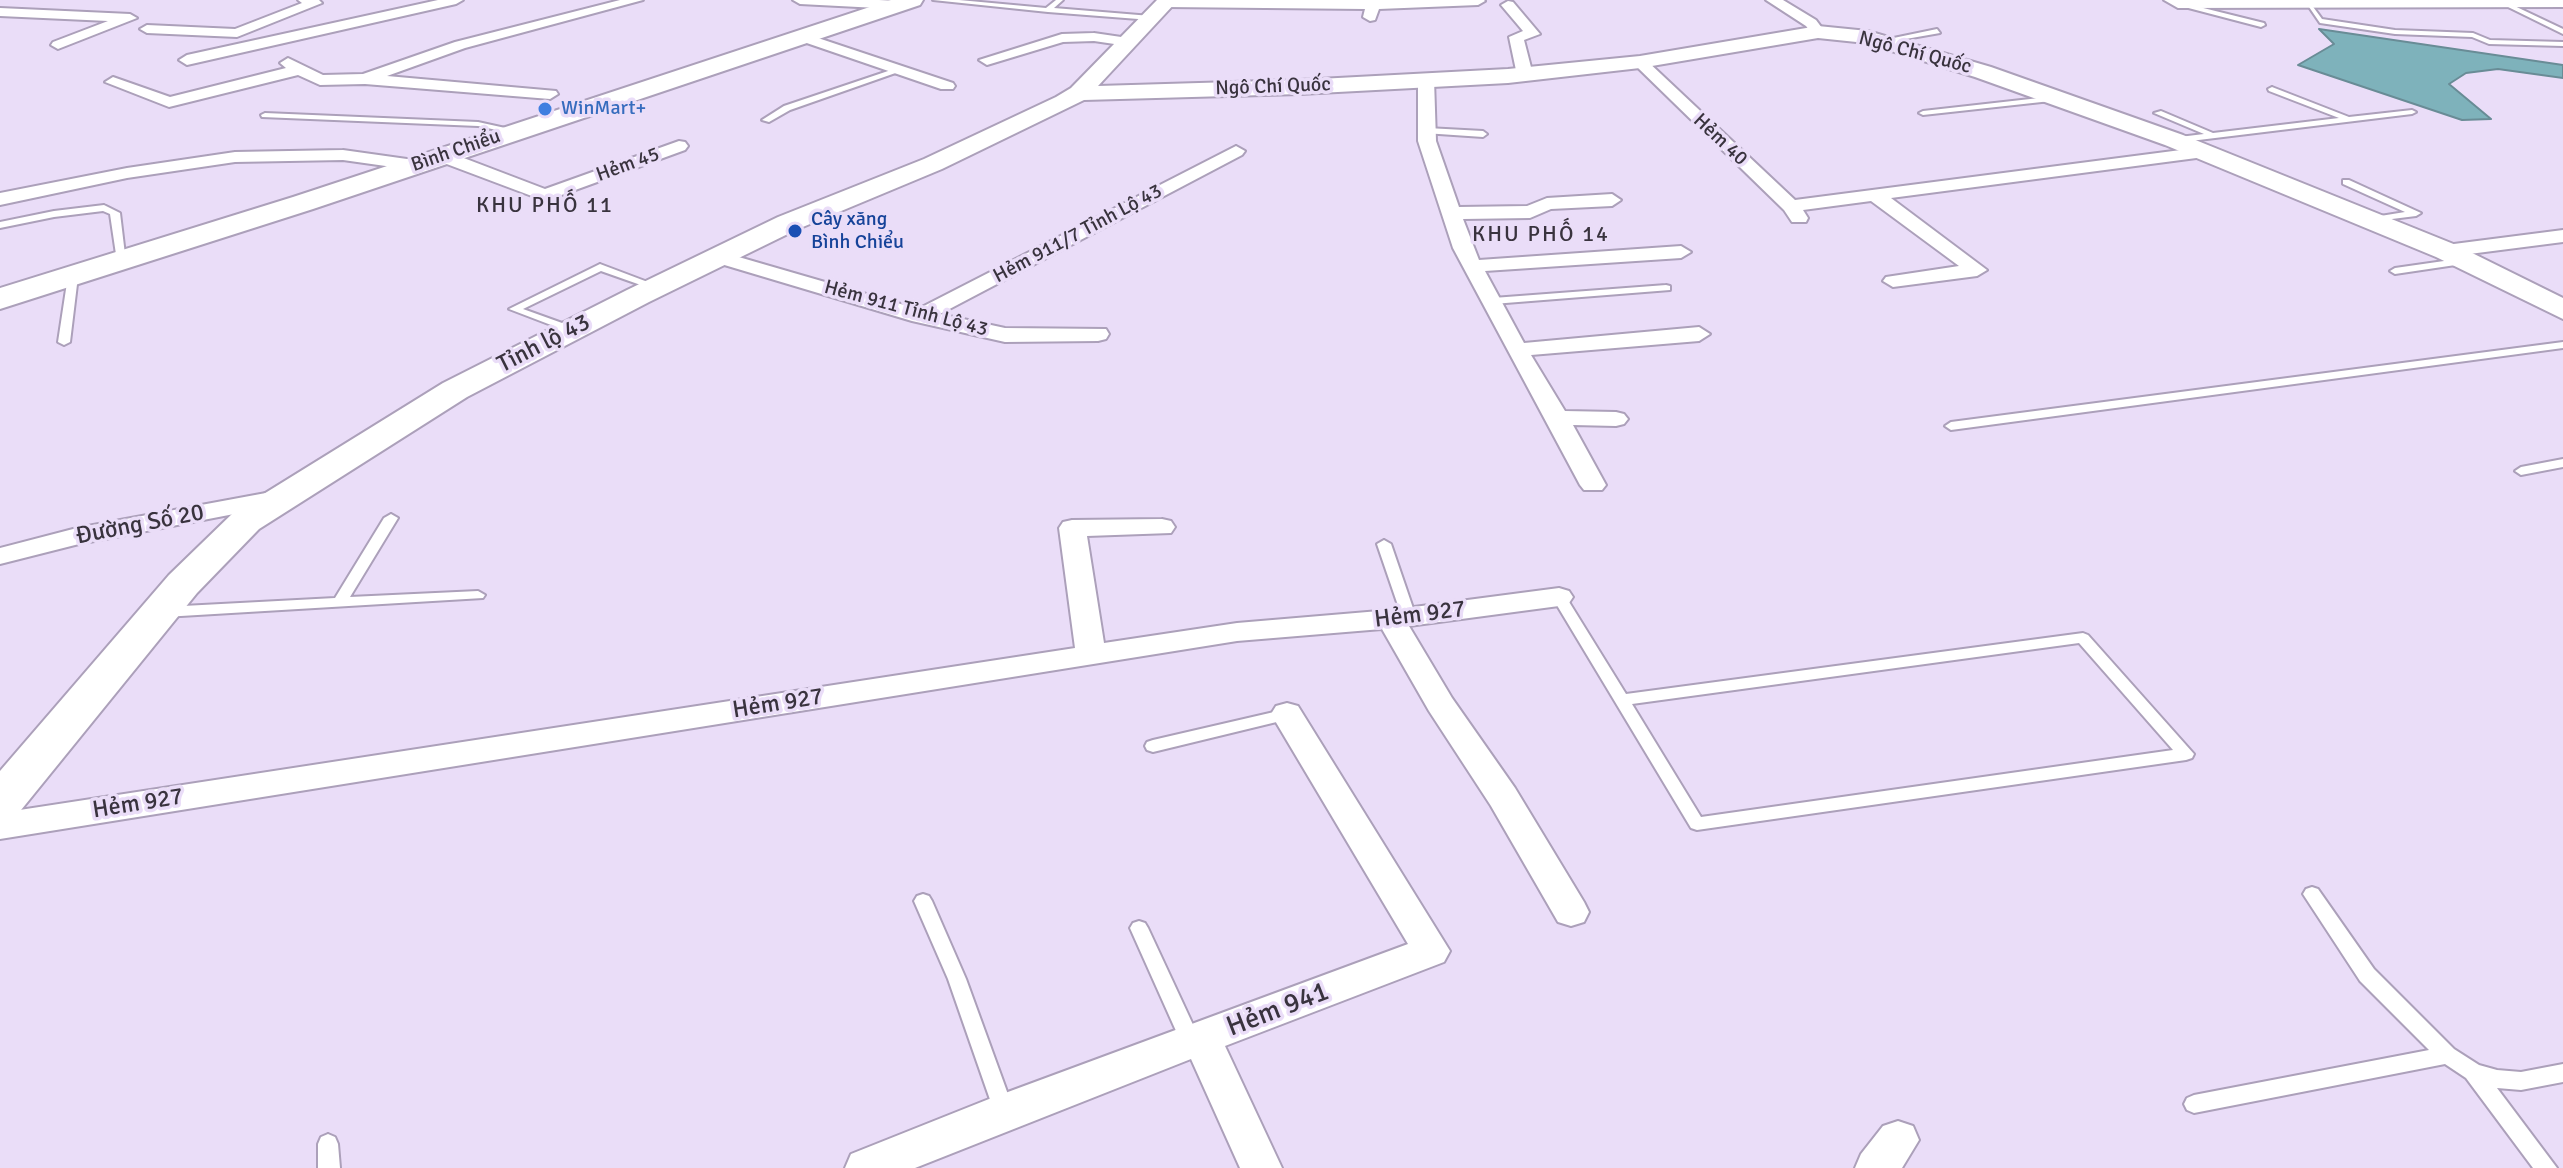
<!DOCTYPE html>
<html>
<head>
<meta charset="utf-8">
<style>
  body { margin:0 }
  canvas { display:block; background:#eaddf8 }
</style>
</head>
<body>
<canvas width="2563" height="1168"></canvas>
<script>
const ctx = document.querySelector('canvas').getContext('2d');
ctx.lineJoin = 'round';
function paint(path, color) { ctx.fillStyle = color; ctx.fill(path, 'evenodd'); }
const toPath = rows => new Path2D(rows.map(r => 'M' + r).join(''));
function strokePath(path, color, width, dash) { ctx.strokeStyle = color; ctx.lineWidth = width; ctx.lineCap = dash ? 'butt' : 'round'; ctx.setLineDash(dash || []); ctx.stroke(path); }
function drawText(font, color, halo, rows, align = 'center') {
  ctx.font = font + ' Signika,sans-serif'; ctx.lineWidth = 7; ctx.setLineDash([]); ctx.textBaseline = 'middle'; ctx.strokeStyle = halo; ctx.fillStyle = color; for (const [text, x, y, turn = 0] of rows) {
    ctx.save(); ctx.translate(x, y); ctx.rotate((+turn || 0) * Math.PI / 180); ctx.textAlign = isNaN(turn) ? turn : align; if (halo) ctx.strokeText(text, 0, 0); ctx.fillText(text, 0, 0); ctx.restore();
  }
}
const water = toPath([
  [2319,29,2563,65,2563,78,2498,69,2466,73,2449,84,2491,119,2462,120,2298,65,2334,44,2319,29]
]);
const lane = toPath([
  [933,0,959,0,1046,8,1056,0,1063,0,1054,8,1151,16,1154,18,1151,20,1048,12,933,0],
  [2504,1,2563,29,2563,34,2502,4,2504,1],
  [2179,2,2264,23,2265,25,2261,27,2177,5,2179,2],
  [2307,4,2311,4,2322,19,2395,30,2473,33,2490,40,2563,42,2563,46,2489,44,2472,37,2395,34,2320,23,2307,4],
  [1937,29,1940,33,1883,43,1879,41,1937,29],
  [897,68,904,70,790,110,769,122,762,120,784,106,897,68],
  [2272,87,2349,117,2412,110,2416,112,2412,114,2174,143,2170,140,2171,138,2204,134,2154,113,2161,111,2213,133,2339,118,2269,91,2268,89,2272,87],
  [2057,96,2060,96,2060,100,1923,115,1919,113,1923,111,2057,96],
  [265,113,478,122,519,131,515,134,478,126,262,117,261,115,265,113],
  [1427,128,1483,131,1487,134,1483,137,1424,133,1423,131,1427,128],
  [2343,180,2349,180,2421,213,2416,216,2368,222,2368,218,2405,212,2343,184,2343,180],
  [104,205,120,213,126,263,117,261,110,214,103,211,54,217,0,228,0,222,54,211,104,205],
  [2465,258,2469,259,2469,263,2395,274,2390,271,2395,268,2465,258],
  [600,264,661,287,660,289,652,289,601,271,523,309,576,328,576,332,572,333,509,309,600,264],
  [73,273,78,276,70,342,64,345,58,342,68,276,73,273],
  [1666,285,1670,286,1670,290,1493,304,1488,301,1493,298,1666,285],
  [2563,342,2563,348,1951,430,1945,426,1951,422,2563,342],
  [2563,459,2563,467,2521,475,2515,471,2521,467,2563,459],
  [391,514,398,518,350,597,478,591,485,595,483,598,164,617,157,612,164,607,335,598,384,518,391,514],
  [1384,540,1391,544,1416,617,1414,620,1409,622,1402,617,1377,544,1384,540],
  [1559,593,1566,597,1626,694,2083,633,2088,635,2194,754,2192,758,2186,760,1697,830,1691,828,1552,597,1559,593],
  [2079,643,2173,750,1701,817,1632,704,2079,643],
  [1287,709,1293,710,1295,714,1293,718,1153,752,1147,750,1145,746,1147,742,1153,740,1287,709],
  [2312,887,2318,889,2374,969,2454,1049,2479,1065,2497,1070,2521,1072,2563,1064,2563,1082,2521,1090,2497,1088,2557,1168,2533,1168,2466,1078,2445,1064,2194,1113,2187,1110,2184,1104,2187,1098,2194,1095,2429,1050,2360,981,2303,894,2306,889,2312,887],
  [923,894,929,896,932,901,966,979,1014,1111,1011,1118,1004,1120,997,1118,994,1111,948,979,914,901,917,896,923,894],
  [1139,921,1145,923,1148,928,1201,1042,1198,1048,1191,1051,1184,1048,1181,1042,1130,928,1133,923,1139,921],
  [328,1134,335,1137,338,1144,340,1168,318,1168,318,1144,321,1137,328,1134]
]);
const street = toPath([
  [298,0,319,0,322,3,237,37,147,33,140,29,147,25,235,29,302,3,298,0],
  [438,0,463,0,456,4,187,65,179,60,187,55,438,0],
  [620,0,643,0,465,48,387,76,556,91,558,94,550,99,365,84,320,85,298,75,169,107,105,82,113,77,170,97,286,68,280,63,288,58,323,75,363,74,455,42,620,0],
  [793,0,879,0,897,1,904,5,897,9,800,4,793,0],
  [1162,0,1484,0,1485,1,1478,5,1379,9,1375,20,1370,21,1363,17,1365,9,1166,7,1159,3,1162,0],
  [1766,0,1783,0,1816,20,1825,32,1818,36,1813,35,1806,26,1766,0],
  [2164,0,2563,0,2563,7,2178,8,2164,0],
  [1508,1,1513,2,1540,34,1524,40,1533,75,1530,78,1525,80,1517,75,1509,37,1523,31,1501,5,1508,1],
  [0,8,130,14,137,18,58,49,51,45,53,42,108,21,0,16,0,8],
  [803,33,953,83,955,86,953,89,941,89,798,40,796,37,803,33],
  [1094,33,1128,38,1135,42,1128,46,1094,41,1063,42,987,65,979,60,1062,34,1094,33],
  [1640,57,1645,59,1795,200,2204,147,2213,152,2204,157,1891,198,1987,270,1977,276,1893,287,1883,281,1886,277,1959,266,1871,201,1803,210,1808,218,1806,222,1792,222,1784,210,1635,65,1632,62,1640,57],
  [1426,74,1434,79,1436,141,1459,207,1527,206,1547,198,1612,194,1621,200,1612,206,1551,209,1530,218,1463,219,1479,260,1681,246,1691,252,1681,258,1485,271,1524,343,1699,327,1710,334,1699,341,1531,355,1565,411,1616,412,1624,414,1628,419,1624,424,1616,426,1573,425,1606,485,1602,490,1584,490,1580,485,1453,248,1418,141,1418,79,1426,74],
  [679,141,685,142,688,146,685,150,545,201,436,160,433,156,436,152,448,152,545,189,679,141],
  [1236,146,1245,151,1242,155,940,314,1005,328,1106,329,1109,334,1106,339,1098,341,1005,342,912,321,711,261,708,257,718,251,918,309,1236,146],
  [343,150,414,160,423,165,414,170,343,160,235,162,127,178,0,205,0,193,127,168,235,152,343,150],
  [2563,230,2563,242,2446,257,2436,251,2446,245,2563,230],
  [282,490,291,493,295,498,291,503,79,544,0,564,0,548,77,528,282,490],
  [1162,519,1171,521,1175,527,1171,533,1087,536,1104,643,1237,623,1391,610,1559,588,1569,591,1573,597,1569,603,1559,606,1409,626,1452,698,1515,788,1584,902,1589,912,1584,922,1571,926,1558,922,1491,806,1429,711,1382,629,1237,641,0,839,0,813,1075,648,1059,528,1063,522,1072,520,1162,519],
  [1287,703,1298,706,1450,951,1444,962,1225,1046,1282,1168,1240,1168,1191,1059,915,1168,845,1168,851,1154,989,1099,1408,944,1271,714,1276,706,1287,703],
  [1898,1121,1913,1126,1919,1140,1902,1168,1855,1168,1861,1154,1883,1126,1898,1121]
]);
const secondary = toPath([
  [1157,0,1178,0,1098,86,1300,80,1508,69,1640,56,1818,26,1868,31,1991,67,2183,135,2456,245,2563,298,2563,319,2436,257,2165,145,1975,77,1866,43,1818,38,1640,68,1508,83,1300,94,1084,100,942,169,798,229,649,302,467,397,259,529,197,593,17,815,0,821,0,771,169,575,233,513,443,383,627,290,778,217,924,159,1056,97,1071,88,1157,0]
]);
const primary = toPath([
  [891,0,923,0,920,5,313,209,0,309,0,288,293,197,891,0]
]);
const markers = [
  [545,109,8,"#3f7fe0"],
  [795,231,8,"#1a4fb4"]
];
const farStreetnames = [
  ["Ngô Chí Quốc",1915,53,15],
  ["Ngô Chí Quốc",1273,87,-2],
  ["Hẻm 40",1720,140,43],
  ["Bình Chiểu",456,151,-19],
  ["Hẻm 45",628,165,-20],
  ["Hẻm 911/7 Tỉnh Lộ 43",1078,234,-28],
  ["Hẻm 911 Tỉnh Lộ 43",906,309,15]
];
const farShopnames = [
  ["WinMart+",561,109]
];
const farTransitnames = [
  ["Cây xăng",811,220],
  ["Bình Chiểu",811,243]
];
const farNeighbourhoodnames = [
  ["KHU PHỐ 11",545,206],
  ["KHU PHỐ 14",1541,235]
];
const streetNames = [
  ["Tỉnh lộ 43",544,344,-27],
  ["Đường Số 20",140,525,-11],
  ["Hẻm 927",1420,615,-7],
  ["Hẻm 927",778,704,-9],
  ["Hẻm 927",138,804,-9]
];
const nearStreetnames = [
  ["Hẻm 941",1278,1010,-21]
];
paint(water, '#7eb2bb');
strokePath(water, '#698c96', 2);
strokePath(lane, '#aca0ba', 4);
strokePath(street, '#aca0ba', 4);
strokePath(secondary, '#aca0ba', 4);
strokePath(primary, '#aca0ba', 4);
paint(lane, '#fff');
paint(street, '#fff');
paint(secondary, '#fff');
paint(primary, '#fff');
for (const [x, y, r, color] of markers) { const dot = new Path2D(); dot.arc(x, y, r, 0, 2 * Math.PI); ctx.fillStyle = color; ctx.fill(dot); strokePath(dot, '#eaddf8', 3); }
drawText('20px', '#39333e', '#eaddf8', farStreetnames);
drawText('20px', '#366cbe', '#eaddf8', farShopnames, 'left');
drawText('20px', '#164399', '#eaddf8', farTransitnames, 'left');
ctx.letterSpacing = '2px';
drawText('22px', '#39333e', '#eaddf8', farNeighbourhoodnames);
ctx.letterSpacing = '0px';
drawText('24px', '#39333e', '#eaddf8', streetNames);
drawText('28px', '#39333e', '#eaddf8', nearStreetnames);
</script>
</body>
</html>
